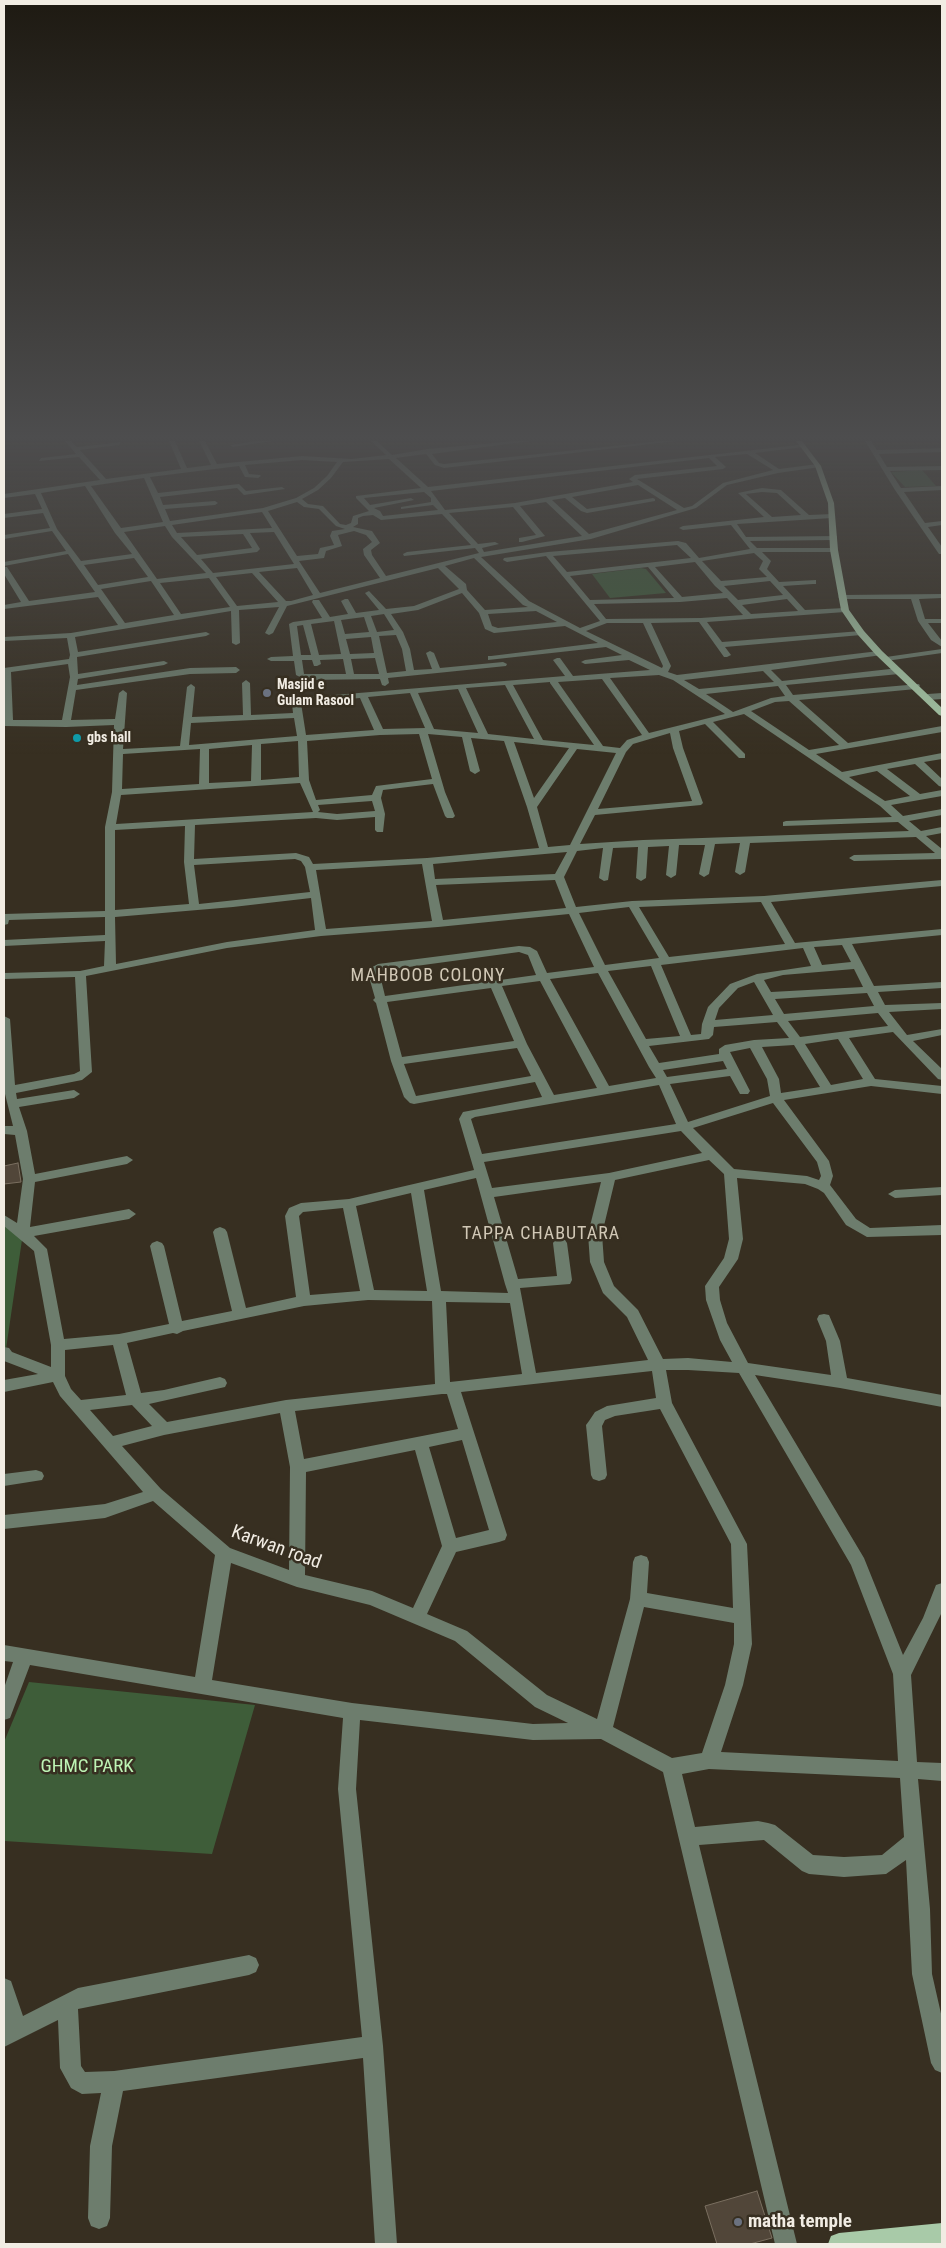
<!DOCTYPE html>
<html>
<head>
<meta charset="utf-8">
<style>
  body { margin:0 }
  #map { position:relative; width:946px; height:2248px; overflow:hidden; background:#372f21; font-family:"Roboto Condensed",sans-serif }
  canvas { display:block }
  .frame { position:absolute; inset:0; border:5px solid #f1ece3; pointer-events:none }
</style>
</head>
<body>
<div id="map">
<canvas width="946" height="2248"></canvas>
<div class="frame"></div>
</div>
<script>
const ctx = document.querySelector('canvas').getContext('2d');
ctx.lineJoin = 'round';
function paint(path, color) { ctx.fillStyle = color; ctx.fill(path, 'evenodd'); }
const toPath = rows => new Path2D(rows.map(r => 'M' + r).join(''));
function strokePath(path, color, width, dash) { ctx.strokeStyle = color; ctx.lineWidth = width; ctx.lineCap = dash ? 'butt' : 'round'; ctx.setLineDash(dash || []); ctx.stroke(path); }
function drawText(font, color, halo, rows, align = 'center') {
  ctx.font = font + ' "Roboto Condensed",sans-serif'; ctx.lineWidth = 5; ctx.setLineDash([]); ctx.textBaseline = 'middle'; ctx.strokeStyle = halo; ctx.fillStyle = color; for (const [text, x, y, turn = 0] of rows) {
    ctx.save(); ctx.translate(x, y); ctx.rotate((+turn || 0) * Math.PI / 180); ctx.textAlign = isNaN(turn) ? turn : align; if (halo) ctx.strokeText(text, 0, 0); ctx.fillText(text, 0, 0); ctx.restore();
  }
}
const green = toPath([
  [922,470,936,486,905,487,891,472],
  [641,568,646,569,666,593,610,598,592,574],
  [4,1223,23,1233,6,1349,4,1346],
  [29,1682,255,1705,212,1854,4,1841,4,1742]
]);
const building = toPath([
  [18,1163,21,1182,4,1184,4,1166,18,1163],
  [757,2191,772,2238,750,2244,717,2244,705,2206,757,2191]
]);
const minor = toPath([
  [65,441,71,441,77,447,121,442,119,445,80,450,106,479,181,469,169,441,175,441,187,468,211,465,199,441,205,441,217,464,302,456,352,459,386,455,371,441,377,441,392,455,427,449,515,441,531,441,432,454,439,463,444,464,660,441,677,441,444,468,435,465,426,454,396,458,428,487,806,444,804,447,755,453,779,469,818,464,821,466,820,467,778,473,727,485,696,508,591,539,481,557,529,601,580,628,600,621,546,556,507,562,503,560,504,558,548,552,678,541,686,543,699,558,750,549,731,525,683,530,679,528,683,526,764,517,738,493,762,488,781,490,809,515,832,514,835,516,832,518,737,524,746,537,837,536,837,540,834,540,750,541,757,548,837,548,837,552,762,552,771,561,767,569,779,582,816,580,816,584,813,584,783,586,805,610,845,608,849,610,845,612,707,622,722,642,861,631,865,633,861,635,725,647,731,655,727,657,724,657,699,622,651,623,671,666,668,672,677,675,879,651,883,653,882,655,771,670,782,681,899,668,903,671,899,674,786,685,793,695,919,684,920,686,916,689,799,700,848,743,942,726,942,732,816,754,842,772,942,753,942,759,924,762,942,779,942,787,939,786,915,764,887,769,920,794,942,790,942,796,891,805,903,816,942,809,942,815,909,821,921,831,942,827,942,833,926,836,942,849,942,859,854,861,849,858,854,855,935,853,916,837,750,843,745,872,740,875,735,872,740,843,715,844,709,874,704,877,699,874,705,845,679,845,676,875,671,878,666,875,669,846,648,847,646,878,641,881,636,878,638,847,613,848,608,880,604,881,599,878,603,848,577,851,564,877,576,907,632,901,764,896,942,880,942,886,771,902,795,943,942,929,942,935,852,944,874,986,942,982,942,988,878,992,885,1005,942,1003,942,1009,889,1012,907,1035,942,1029,942,1035,913,1041,942,1069,942,1080,938,1079,893,1032,849,1038,875,1079,942,1086,942,1094,871,1086,784,1100,829,1161,833,1176,830,1185,856,1219,870,1228,942,1225,942,1235,867,1237,846,1225,824,1193,818,1189,805,1184,737,1178,743,1239,738,1259,719,1287,720,1300,727,1323,748,1363,831,1375,826,1341,817,1319,819,1315,824,1314,829,1315,840,1341,847,1378,942,1395,942,1407,840,1388,755,1375,864,1558,903,1655,923,1618,936,1585,942,1583,942,1612,911,1675,917,1762,942,1763,942,1781,918,1779,930,1909,932,1974,942,2018,942,2073,935,2070,931,2063,912,1974,906,1860,886,1874,844,1877,809,1874,802,1871,764,1840,699,1845,797,2244,775,2244,663,1772,601,1739,533,1740,360,1720,356,1789,383,2046,397,2244,375,2244,363,2058,123,2091,112,2146,110,2218,107,2226,99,2229,91,2226,88,2218,90,2146,101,2093,82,2094,71,2088,60,2068,58,2020,4,2047,4,1978,11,1981,23,2016,78,1988,249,1955,256,1958,259,1965,256,1972,249,1975,78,2009,81,2066,85,2072,114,2071,362,2037,338,1789,343,1718,30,1665,10,1718,4,1720,4,1688,13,1662,4,1661,4,1645,195,1677,215,1555,153,1501,105,1518,4,1529,4,1515,105,1504,143,1492,60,1396,53,1382,4,1392,4,1380,38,1374,4,1361,4,1347,9,1348,12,1352,51,1367,51,1345,34,1251,4,1226,4,1215,17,1223,23,1179,15,1135,4,1134,4,1126,13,1126,4,1090,4,1016,10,1019,15,1085,74,1074,80,1071,75,977,4,979,4,973,80,971,104,966,105,941,4,946,4,940,105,935,105,917,9,920,8,924,4,925,4,914,105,911,105,827,112,792,114,725,66,727,4,726,4,668,69,659,70,655,67,638,4,641,4,637,71,633,118,625,98,597,4,609,4,605,21,602,4,574,4,567,7,567,29,601,95,592,68,554,4,566,4,562,66,551,52,531,4,539,4,535,50,528,43,513,4,518,4,514,42,509,35,494,4,498,4,494,100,480,79,457,39,461,41,458,76,454,65,441],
  [747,454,773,470,723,483,692,506,684,508,637,479,723,469,726,467,715,457,747,454],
  [709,458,717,466,635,475,629,479,633,482,515,503,445,510,431,491,709,458],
  [389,459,421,488,356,496,356,498,369,511,353,516,351,523,346,525,340,524,323,506,308,504,302,499,318,490,331,478,343,462,389,459],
  [302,460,337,462,327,476,314,488,296,498,263,508,170,521,165,509,215,505,218,503,215,501,163,505,160,497,237,488,244,495,285,489,282,487,246,491,239,484,158,493,150,477,239,466,245,477,258,478,261,476,260,475,249,474,245,465,302,460],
  [144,478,163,522,121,528,91,486,144,478],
  [638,485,677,510,589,534,552,500,565,498,581,511,587,513,655,501,655,499,653,498,587,509,572,497,638,485],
  [85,486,115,533,132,554,81,561,57,529,41,493,85,486],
  [424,492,431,498,431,502,401,507,401,509,433,505,438,510,383,516,380,511,374,508,414,500,411,498,370,505,364,498,424,492],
  [762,492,777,493,801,515,772,517,746,494,762,492],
  [297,502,304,507,319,509,336,526,345,529,332,531,330,536,334,545,320,548,318,554,297,556,268,511,297,502],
  [546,502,582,536,484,552,482,548,499,544,495,542,478,544,449,513,513,507,536,535,519,538,519,542,522,542,545,536,520,506,546,502],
  [262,512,272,528,177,533,172,525,262,512],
  [442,514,471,545,407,552,403,554,404,556,475,548,479,553,386,576,372,555,371,550,380,543,372,531,353,527,358,524,358,518,363,516,373,515,381,520,442,514],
  [165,526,172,537,206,573,157,579,124,532,165,526],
  [354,531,366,535,372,542,363,549,364,555,380,578,320,593,299,561,324,558,326,551,342,546,338,535,354,531],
  [274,532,294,564,213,573,201,559,257,552,260,549,250,533,274,532],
  [243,534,252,548,197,555,181,537,243,534],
  [677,545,691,558,567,572,553,556,677,545],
  [754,553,763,561,759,569,767,577,721,581,702,561,754,553],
  [134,558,148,577,98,585,84,565,134,558],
  [474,558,523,605,528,607,485,610,467,590,466,584,445,566,474,558],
  [695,562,715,586,723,593,682,597,655,567,695,562],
  [648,567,674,598,590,600,570,576,648,567],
  [297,568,313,595,291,601,286,601,259,572,297,568],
  [438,568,459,589,414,606,386,609,369,591,365,593,379,610,356,613,348,599,345,599,341,601,348,614,330,617,319,600,313,600,312,602,322,618,293,622,289,624,293,656,271,657,267,659,271,661,294,661,296,675,306,680,380,679,382,685,385,686,389,683,388,678,506,666,507,664,503,662,440,668,434,653,430,651,426,653,432,669,414,670,410,649,403,632,391,614,418,610,462,593,479,613,485,629,494,633,565,626,598,643,491,656,488,656,488,660,606,647,622,655,585,660,581,662,585,664,629,660,650,670,573,676,560,658,557,658,553,660,565,676,298,698,292,704,293,713,251,715,250,683,246,680,242,683,243,715,192,717,195,687,191,684,187,687,180,746,123,749,127,693,123,690,119,693,115,719,71,720,76,690,190,674,236,673,240,670,236,667,190,668,77,685,78,679,164,665,168,663,164,661,78,674,77,657,206,636,210,634,206,632,78,652,75,637,231,611,232,643,236,645,240,643,239,610,279,607,265,633,269,635,273,633,287,606,438,568],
  [252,573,278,602,237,606,216,577,252,573],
  [209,578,230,607,181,614,160,583,209,578],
  [151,581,174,615,125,623,101,589,151,581],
  [770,581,783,595,738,600,724,586,770,581],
  [727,598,743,615,701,618,606,619,594,604,680,602,727,598],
  [787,599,798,611,751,614,742,605,787,599],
  [536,611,557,622,498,628,492,626,488,614,536,611],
  [384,614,394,630,377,632,371,616,384,614],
  [364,617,369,632,345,634,341,620,364,617],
  [334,621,341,654,319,655,311,624,334,621],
  [607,623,643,623,663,666,662,668,586,631,607,623],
  [303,625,311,655,301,655,297,626,303,625],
  [396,635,402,649,406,671,387,673,379,636,396,635],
  [371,637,374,653,350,654,346,639,371,637],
  [375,658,379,674,354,674,351,659,375,658],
  [343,659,346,674,304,674,302,660,312,660,314,666,317,666,321,664,320,660,343,659],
  [68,664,70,677,62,720,13,720,11,672,68,664],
  [763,671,774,682,699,689,684,680,763,671],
  [659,675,673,680,725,714,649,733,610,678,659,675],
  [602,679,642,735,627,740,620,748,603,746,558,682,602,679],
  [550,682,550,683,594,745,543,740,513,685,550,682],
  [505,685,534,739,488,734,466,688,505,685],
  [778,686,785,696,771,698,733,712,706,694,778,686],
  [458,689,478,733,434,729,418,693,458,689],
  [410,693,425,728,383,729,368,697,410,693],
  [360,698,374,730,306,735,301,703,360,698],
  [789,701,839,745,809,750,751,711,775,702,789,701],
  [744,714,880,806,892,817,786,821,783,822,783,826,898,822,909,831,643,840,580,844,595,815,701,805,703,803,683,748,679,731,705,724,739,758,745,758,745,754,713,722,744,714],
  [294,718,297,736,189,745,191,723,294,718],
  [670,733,673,748,692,801,598,809,626,752,633,744,670,733],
  [419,734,432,779,376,786,372,795,316,800,309,780,307,741,380,735,419,734],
  [428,734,462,737,470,771,475,774,480,771,471,738,504,741,527,807,539,848,427,858,313,864,309,857,296,853,194,859,195,825,316,818,337,820,375,817,375,830,377,832,383,832,385,814,381,798,383,790,433,784,445,816,447,818,453,818,455,816,445,792,428,734],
  [298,741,299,777,261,780,261,744,298,741],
  [514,742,569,748,534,798,514,742],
  [252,745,251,781,209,783,209,749,252,745],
  [200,749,199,784,122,789,123,754,200,749],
  [577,749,616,753,570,845,548,847,537,807,577,749],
  [877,771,910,796,885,801,849,777,877,771],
  [300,783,313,812,116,824,121,795,300,783],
  [372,801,375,811,337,814,318,812,320,810,318,805,372,801],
  [185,826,184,862,189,904,115,910,115,830,185,826],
  [567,852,555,874,435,879,433,864,567,852],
  [295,859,301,861,305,867,310,892,199,904,194,865,295,859],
  [422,864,432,921,326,929,316,870,422,864],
  [555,880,566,908,443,920,436,885,555,880],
  [311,898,315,930,227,942,116,964,115,917,233,907,311,898],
  [761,902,785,944,669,957,639,907,761,902],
  [629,907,659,958,605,965,579,913,629,907],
  [569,914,594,967,547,973,537,951,530,947,519,946,378,964,367,970,375,998,373,1000,376,1003,391,1061,404,1097,410,1103,414,1104,535,1082,542,1097,463,1112,459,1119,474,1170,349,1199,301,1203,289,1208,285,1216,296,1297,246,1308,227,1232,225,1229,220,1227,215,1229,213,1232,232,1311,182,1321,164,1246,162,1243,157,1241,152,1243,150,1246,169,1324,119,1334,64,1339,47,1249,34,1236,129,1219,136,1214,129,1209,30,1227,35,1182,127,1164,133,1160,127,1156,35,1174,27,1131,19,1107,74,1098,80,1094,74,1090,17,1099,16,1093,82,1080,92,1072,86,976,227,948,321,936,438,927,569,914],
  [842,945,851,962,822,965,814,947,842,945],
  [803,948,811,966,757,974,730,984,708,1007,702,1024,701,1034,691,1035,661,965,803,948],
  [519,952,528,955,536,975,385,996,379,971,519,952],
  [651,966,680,1036,646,1039,608,971,651,966],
  [854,969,863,987,771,992,764,980,783,975,854,969],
  [598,973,649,1067,656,1078,609,1086,550,979,598,973],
  [540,981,597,1088,554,1095,527,1044,502,986,540,981],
  [754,982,773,1015,715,1020,719,1008,738,988,754,982],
  [491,988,514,1041,402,1057,387,1002,491,988],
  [867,993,874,1006,784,1014,775,999,867,993],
  [878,1013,888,1026,800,1037,788,1021,878,1013],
  [777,1022,789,1038,754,1040,725,1045,719,1049,719,1054,659,1063,649,1046,709,1039,713,1035,714,1027,777,1022],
  [838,1039,863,1079,831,1085,805,1044,838,1039],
  [794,1045,820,1087,781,1093,779,1079,762,1047,794,1045],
  [517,1048,531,1076,416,1096,404,1064,517,1048],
  [750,1048,767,1079,770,1096,688,1122,670,1084,730,1076,740,1094,748,1094,750,1091,730,1052,750,1048],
  [723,1061,727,1069,667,1077,663,1070,723,1061],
  [659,1085,676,1124,482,1154,471,1119,475,1117,659,1085],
  [773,1103,817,1162,821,1176,819,1180,807,1176,734,1169,693,1128,773,1103],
  [681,1131,702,1153,609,1173,492,1188,484,1162,681,1131],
  [709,1160,724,1174,729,1239,724,1258,705,1286,706,1300,720,1340,732,1362,688,1358,663,1359,638,1310,614,1286,604,1262,602,1234,615,1180,709,1160],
  [476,1178,505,1284,508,1293,441,1291,424,1190,476,1178],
  [601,1182,588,1234,590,1262,603,1293,627,1317,648,1360,536,1373,520,1288,570,1284,572,1280,567,1243,565,1240,560,1238,555,1240,553,1243,557,1276,518,1279,494,1197,601,1182],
  [411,1193,427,1291,374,1290,356,1206,411,1193],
  [343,1208,360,1291,310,1295,299,1216,303,1212,343,1208],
  [368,1300,432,1301,435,1384,286,1400,167,1422,149,1404,225,1387,227,1383,225,1379,220,1377,164,1390,141,1393,127,1343,173,1333,177,1334,183,1331,304,1306,368,1300],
  [446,1302,510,1303,522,1374,450,1382,446,1302],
  [113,1345,126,1395,81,1400,71,1389,65,1376,65,1350,113,1345],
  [666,1370,688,1370,739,1373,851,1565,893,1674,898,1761,721,1752,743,1685,752,1644,747,1544,672,1403,666,1370],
  [652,1371,656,1398,607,1406,595,1412,589,1421,586,1425,591,1475,593,1479,599,1481,605,1479,607,1475,602,1426,605,1420,615,1416,660,1409,731,1544,733,1608,647,1593,649,1562,647,1557,641,1555,635,1557,633,1562,630,1599,597,1719,547,1695,467,1631,427,1614,456,1552,499,1542,505,1540,507,1535,461,1392,652,1371],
  [442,1394,447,1394,458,1429,304,1459,295,1411,442,1394],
  [132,1405,152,1426,113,1436,90,1410,132,1405],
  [280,1413,290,1467,289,1570,230,1548,161,1489,122,1446,164,1435,280,1413],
  [462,1440,489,1530,456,1538,429,1447,462,1440],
  [415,1450,442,1546,413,1608,372,1591,305,1575,306,1472,415,1450],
  [231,1563,297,1587,370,1605,455,1641,535,1707,568,1723,533,1724,352,1703,212,1680,231,1563],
  [644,1607,734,1623,734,1644,725,1685,702,1753,672,1758,613,1727,644,1607],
  [709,1769,900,1778,904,1837,882,1855,844,1857,813,1855,775,1825,768,1823,758,1821,695,1827,682,1774,709,1769],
  [256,441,273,441,233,447,230,445,256,441],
  [865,441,871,441,877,450,942,448,942,452,879,454,887,467,942,466,942,470,890,471,901,488,942,486,942,490,904,492,925,523,942,521,942,525,928,527,942,547,942,554,939,554,895,490,865,441],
  [942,594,942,598,919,599,925,619,942,619,942,623,928,623,942,641,942,647,931,640,918,621,911,599,842,599,838,597,842,595,942,594],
  [942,649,942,653,886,661,882,659,886,657,942,649],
  [942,693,942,699,928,700,924,697,928,694,942,693],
  [942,1187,942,1195,895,1198,888,1194,895,1190,942,1187],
  [36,1470,42,1472,44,1476,42,1480,4,1486,4,1474,36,1470]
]);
const major = toPath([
  [796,441,802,441,821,466,834,503,838,550,849,610,864,631,882,651,942,708,942,716,939,715,876,655,858,635,841,610,830,550,828,503,815,466,796,441],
  [942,2223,942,2244,828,2244,831,2236,839,2233,942,2223]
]);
const markers = [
  [267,693,5,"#6b7280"],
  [77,738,5,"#0f9aa8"],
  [738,2222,5,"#6b7280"]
];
const farPoinames = [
  ["Masjid e",277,685],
  ["Gulam Rasool",277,701],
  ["gbs hall",87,738]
];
const neighbourhoodNames = [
  ["MAHBOOB COLONY",428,976],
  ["TAPPA CHABUTARA",541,1234]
];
const nearStreetnames = [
  ["Karwan road",276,1548,20]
];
const nearParknames = [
  ["GHMC PARK",87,1767]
];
const nearPoinames = [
  ["matha temple",748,2222]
];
paint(green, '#3e5d39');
paint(building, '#514639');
strokePath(building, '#7a6f60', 1);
paint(minor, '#6d7d6d');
paint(major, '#a8caa8');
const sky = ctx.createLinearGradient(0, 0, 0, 755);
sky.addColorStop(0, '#1e1a12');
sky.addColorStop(0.58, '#4d4d4e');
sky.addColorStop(1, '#4d4d4e00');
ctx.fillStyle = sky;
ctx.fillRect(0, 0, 946, 755);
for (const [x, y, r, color] of markers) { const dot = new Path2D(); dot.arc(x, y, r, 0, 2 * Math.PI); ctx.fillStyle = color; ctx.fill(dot); strokePath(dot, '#372f21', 2); }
drawText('bold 14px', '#f1ece3', '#372f21', farPoinames, 'left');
ctx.letterSpacing = '1px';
drawText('18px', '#d1c8b6', '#372f21', neighbourhoodNames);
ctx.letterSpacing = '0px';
drawText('19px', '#f1ece3', '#372f21', nearStreetnames);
drawText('19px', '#bdf3b4', '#372f21', nearParknames);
drawText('bold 19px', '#f1ece3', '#372f21', nearPoinames, 'left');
</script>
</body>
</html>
